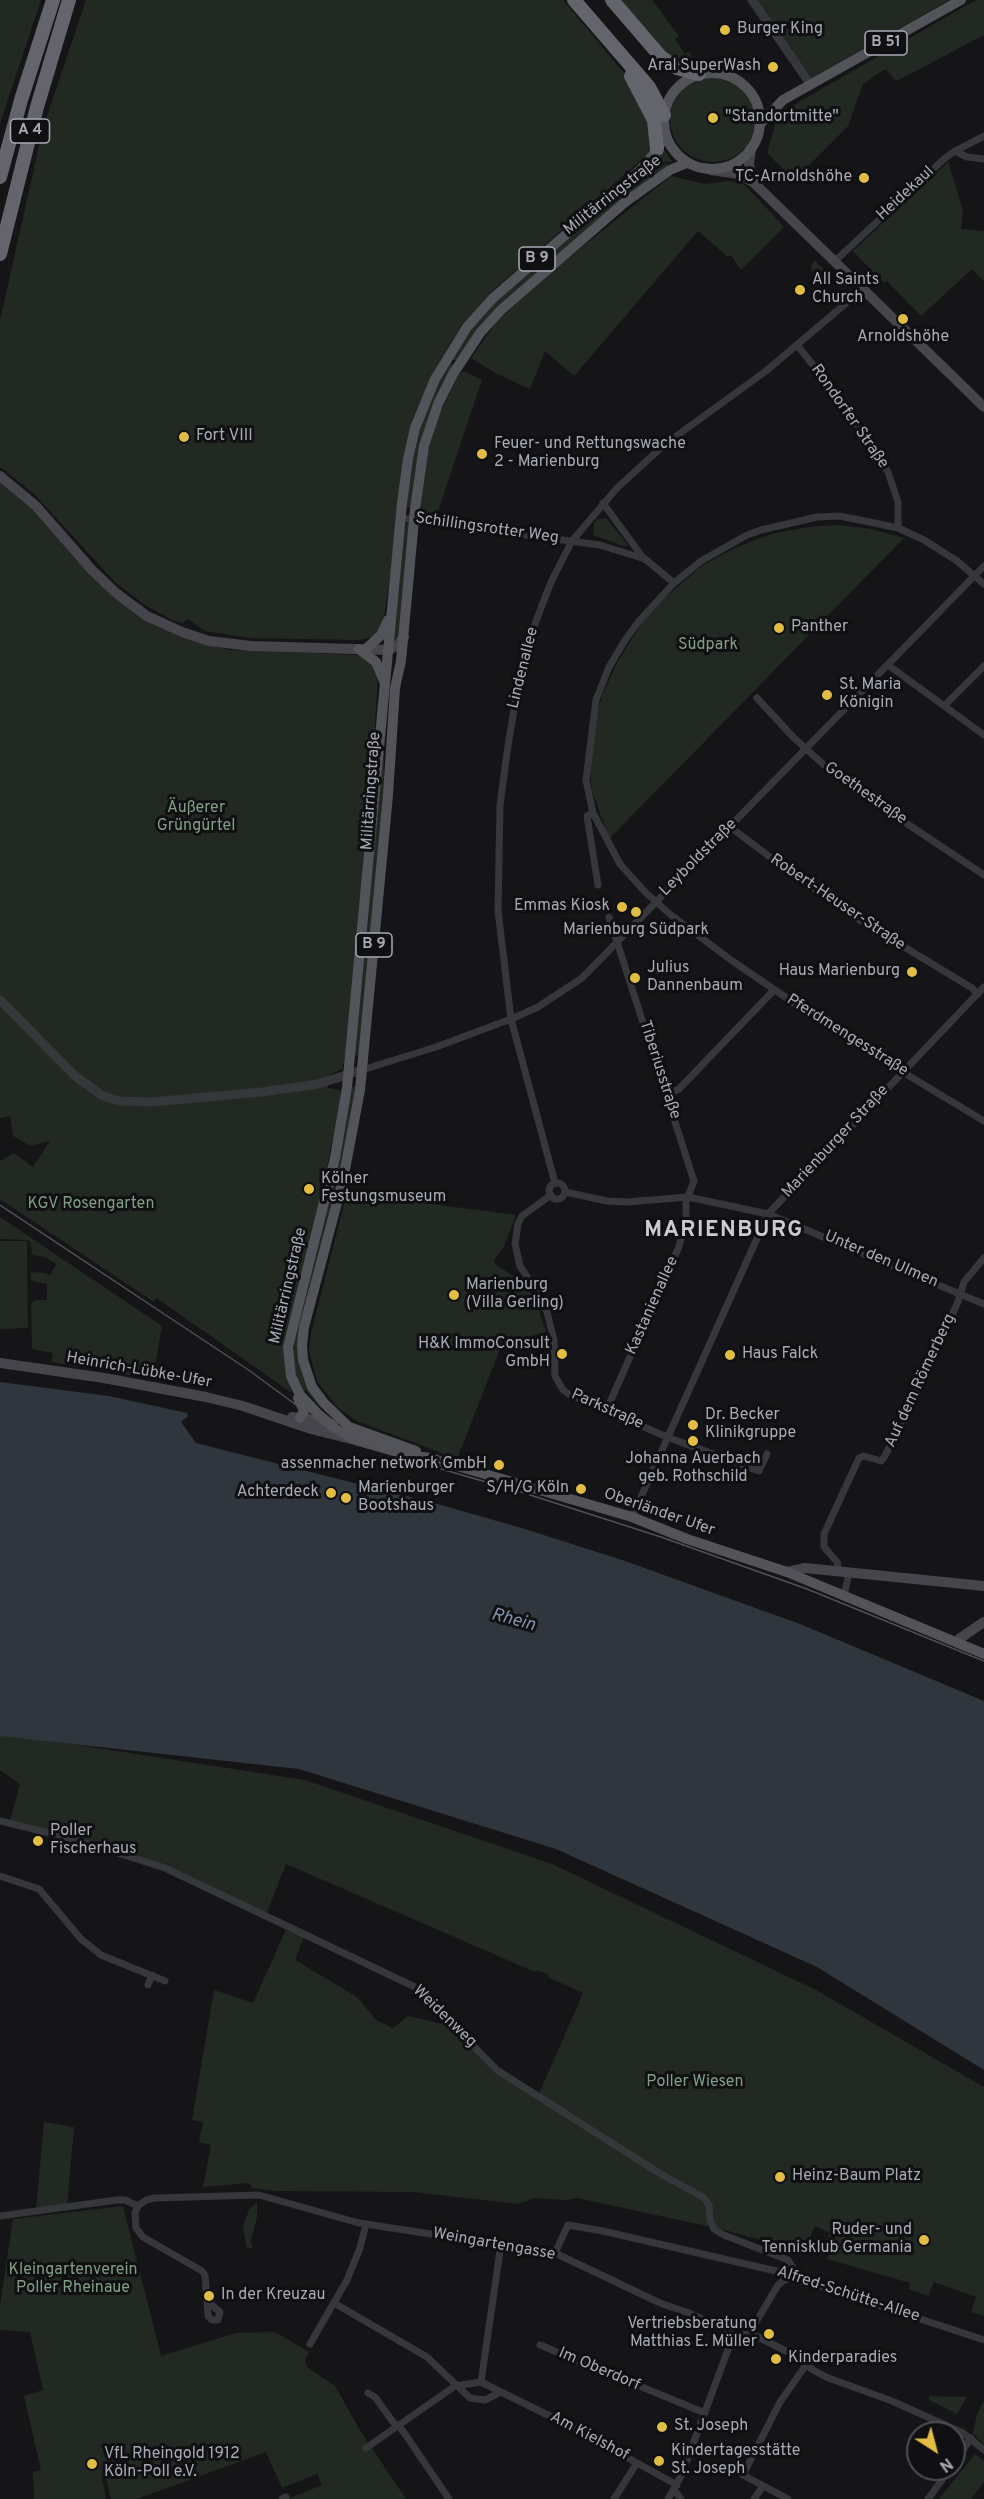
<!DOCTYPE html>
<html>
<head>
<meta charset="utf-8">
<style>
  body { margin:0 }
  #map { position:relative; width:984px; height:2499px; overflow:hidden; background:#151517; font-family:Overpass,sans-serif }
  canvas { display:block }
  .north { position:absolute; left:906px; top:2421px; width:60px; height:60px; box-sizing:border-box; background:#101012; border:2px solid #4d4e54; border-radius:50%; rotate:144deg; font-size:16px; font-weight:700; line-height:24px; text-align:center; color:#a8abb6 }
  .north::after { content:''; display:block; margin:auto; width:21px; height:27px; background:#e1be43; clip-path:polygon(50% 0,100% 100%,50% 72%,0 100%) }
</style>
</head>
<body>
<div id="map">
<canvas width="984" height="2499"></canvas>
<div class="north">N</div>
</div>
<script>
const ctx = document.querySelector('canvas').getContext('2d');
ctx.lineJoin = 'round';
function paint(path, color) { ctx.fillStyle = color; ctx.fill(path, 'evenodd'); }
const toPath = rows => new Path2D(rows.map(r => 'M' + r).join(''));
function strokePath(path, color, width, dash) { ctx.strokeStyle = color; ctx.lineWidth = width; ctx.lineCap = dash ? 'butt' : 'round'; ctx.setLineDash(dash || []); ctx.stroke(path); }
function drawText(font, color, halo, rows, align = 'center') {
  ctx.font = font + ' Overpass,sans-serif'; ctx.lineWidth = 6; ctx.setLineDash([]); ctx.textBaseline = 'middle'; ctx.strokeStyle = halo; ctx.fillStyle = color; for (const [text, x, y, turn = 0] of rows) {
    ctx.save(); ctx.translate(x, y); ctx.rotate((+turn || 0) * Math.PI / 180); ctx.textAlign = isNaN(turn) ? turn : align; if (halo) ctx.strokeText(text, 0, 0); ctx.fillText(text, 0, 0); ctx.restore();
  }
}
const green = toPath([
  [0,0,41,0,0,123],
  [86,0,563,0,633,84,653,124,650,152,490,293,462,325,435,369,417,410,384,616,382,627,376,636,359,640,249,638,205,631,188,619,183,623,174,621,145,605,116,583,34,494,0,467,0,321,43,128],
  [618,0,652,0,679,36,675,39,685,54,690,51,691,57,687,60,680,60,668,55],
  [756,0,949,0,812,78],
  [976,0,984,0,984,35,897,81,885,69,863,84,848,126,794,180,767,153,777,118,792,106],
  '670 119a43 43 0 1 1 86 0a43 43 0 1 1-86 0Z',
  [662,150,665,151,673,163,666,161,629,188,623,188],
  [948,162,963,210,961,229,984,231,984,281,972,269,921,316,887,281,884,283,853,251],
  [666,163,669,166,635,189,580,236,457,360,449,360,483,313,621,191,628,191],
  [671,176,705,184,730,181,744,184,784,227,741,270,731,255,728,257,698,231,574,376,545,351,530,389,497,374,471,358,497,321,562,263],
  [814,260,833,279,822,281,814,278,811,267],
  [447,363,455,364,443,385,412,507,406,507,409,480,420,426],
  [463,371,482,380,436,517,426,513,420,506,427,455,439,416,457,377],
  [0,482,33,510,152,623,192,641,230,650,359,655,371,663,378,675,374,742,346,1054,342,1069,329,1075,328,1088,340,1090,341,1099,318,1210,284,1343,289,1383,292,1393,168,1306,157,1298,154,1302,0,1199,0,1161,14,1153,33,1167,50,1141,31,1146,13,1136,10,1116,0,1118],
  [606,518,628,545,626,547,593,535,594,523,598,519],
  [408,523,410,524,400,636,396,642,393,639,404,525],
  [838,525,871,529,904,538,609,839,592,790,590,771,593,731,602,696,617,663,643,621,667,596,703,565,735,548,771,534,809,527],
  [392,661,384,750,384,798,360,1056,354,1055],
  [357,1085,350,1128,297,1350,330,1416,316,1403,306,1390,304,1391,299,1381,295,1371,293,1342,351,1088],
  [347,1193,516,1215,504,1246,494,1260,495,1264,519,1280,535,1299,546,1332,502,1344,457,1459,357,1421,338,1408,317,1381,309,1350,311,1333],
  [0,1217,162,1326,153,1379,51,1362,53,1353,32,1349,31,1304,35,1300,47,1300,47,1284,31,1281,31,1272,45,1273,50,1276,56,1264,46,1257,32,1255,31,1243,28,1240,0,1239],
  [0,1241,27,1241,28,1328,0,1329],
  [0,1733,305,1780,552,1864,816,1990,984,2087,984,2316,971,2312,976,2297,934,2282,928,2296,909,2289,910,2283,827,2259,831,2250,824,2246,830,2233,815,2226,803,2252,721,2229,577,2198,567,2200,534,2198,519,2204,413,2192,276,2191,252,2188,249,2183,203,2187,211,2145,199,2142,203,2122,192,2120,214,1990,253,2003,286,1930,304,1937,295,1960,357,1997,376,2020,393,2028,408,2016,451,2026,490,2067,539,2094,583,1993,548,1977,549,1975,536,1970,535,1972,286,1864,266,1915,188,1875,160,1864,75,1837,10,1821,20,1784,0,1770],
  [44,2122,74,2127,67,2206,36,2210],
  [257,2202,257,2217,250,2243,252,2244,252,2248,247,2249,243,2226,249,2210],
  [123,2206,161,2356,236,2333,275,2332,309,2352,305,2360,307,2367,335,2386,361,2432,406,2499,288,2499,322,2485,317,2474,282,2488,266,2452,137,2499,111,2499,106,2478,102,2479,106,2499,34,2499,33,2472,41,2470,24,2396,43,2390,30,2332,0,2330,0,2305,13,2219],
  [930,2396,967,2397,957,2414,929,2400],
  [984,2401,984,2445,973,2433,977,2414],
  [975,2454,984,2461,984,2482,971,2499,939,2499]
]);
const water = toPath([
  [0,1382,109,1396,187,1413,188,1416,181,1422,196,1443,441,1505,525,1529,625,1561,800,1624,984,1701,984,2070,817,1967,556,1849,299,1769,0,1736]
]);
const minor = toPath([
  [955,151,967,157,984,159],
  [835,261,944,159,955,151,984,136],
  [797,345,844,404,888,472,898,502,898,528],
  [603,503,644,559],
  [401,518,600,545,645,559,674,583],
  [984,584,957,561,924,540,898,528,865,521,839,516,817,517,761,530,747,535,701,561,674,583,639,621,625,640,609,667,596,700,586,780,593,813,620,864,645,892,671,915,731,960,838,1033,984,1121],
  [888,665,984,735],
  [757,698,794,738,824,765,867,797,984,875],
  [944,706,984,666],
  [593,813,587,816,598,885],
  [730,827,794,875,863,922,972,988,978,994],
  [362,1070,436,1047,511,1019,538,1007,582,978,984,566],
  [667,1094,679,1089,774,990],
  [555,1183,511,1019,498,911,500,806,507,752,520,674,533,629,551,582,572,541,617,488,664,445,766,371,864,288],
  '549 1191a8 8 0 1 1 16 0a8 8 0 1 1-16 0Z',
  [565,1192,607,1201,627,1202,688,1197,768,1214,984,1304],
  [551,1195,522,1216,518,1224,515,1244,520,1266,543,1301,547,1312,554,1340,555,1376,563,1390,570,1395,667,1437,759,1471,767,1454],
  [606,1411,678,1249,686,1224,686,1202,694,1181,609,917],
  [632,1517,768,1214,984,987],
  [839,1572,837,1562,824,1547,824,1534,859,1458,864,1456,881,1461,885,1456,958,1302,964,1282,984,1258],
  [844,1596,849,1573],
  [0,1821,73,1839,165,1868,415,1987,497,2070,659,2173,703,2197,709,2205,710,2220,714,2229,724,2235,788,2260,793,2268,789,2279],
  [0,1876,39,1889,81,1939,101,1955,165,1981],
  [148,1985,152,1975],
  [0,2216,117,2200,125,2200,138,2206],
  [555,2253,568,2225,603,2231,776,2271,789,2279,814,2284,984,2340],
  [207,2301,220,2312,218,2320,212,2320,208,2316,205,2275,202,2271,143,2237,136,2228,135,2213,138,2206,146,2200,155,2198,259,2195,359,2223,555,2253,660,2303,689,2313,727,2330,737,2338],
  [334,2303,427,2357,470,2398,485,2400,501,2392],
  [748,2332,798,2357,813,2370,826,2377,892,2401,963,2433,984,2450],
  [310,2344,347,2280,360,2248,366,2224],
  [540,2345,705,2413],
  [481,2382,501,2244],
  [368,2393,375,2397,393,2422,403,2431,449,2499],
  [366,2448,455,2386,481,2382,570,2426,677,2485],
  [954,2463,971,2438],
  [674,2490,681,2499],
  [282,2499,286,2497],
  [614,2499,637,2463],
  [668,2499,682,2474,729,2347,735,2340,752,2329,778,2285,784,2280,789,2279],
  [754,2499,763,2486],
  [788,2499,743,2475,780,2402,806,2365],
  [928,2499,950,2469]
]);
const tertiary = toPath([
  [752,0,811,85],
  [0,1000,75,1076,103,1096,119,1101,152,1102,262,1092,318,1084,362,1070]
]);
const secondary = toPath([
  [751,148,749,165,754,183],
  [711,170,739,174,754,183,984,407],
  [0,476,36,506,92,570,116,593,147,616,182,632,209,641,251,646,389,650,398,645,404,637],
  [0,1363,104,1378,206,1397,243,1406,311,1429,351,1439],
  [292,1417,333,1424],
  [787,1572,805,1568,984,1586],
  [959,1639,984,1622]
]);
const primary = toPath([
  '664 121a48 48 0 1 1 96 0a48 48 0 1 1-96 0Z',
  [762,122,783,100,961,0],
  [666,135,653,155,641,169,492,299,467,327,435,379,415,428,408,459,402,503,347,1087,335,1158,288,1347,291,1376,300,1395,317,1413,337,1430,355,1440,408,1455,430,1458,632,1517,687,1539,787,1572,984,1654],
  [359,649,376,662,384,681],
  [366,649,381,635,388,620],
  [298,1398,304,1411,300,1418],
  [416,1451,349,1427,324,1403,312,1387,303,1360,302,1345,304,1327,343,1180,360,1090,388,795,395,688,401,661,415,509,424,446,438,404,453,374,480,333,501,310,624,203,670,170,687,163]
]);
const motorway = toPath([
  [574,0,649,87,664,115],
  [612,0,661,57,677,68,699,74],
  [631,76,654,120,657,149],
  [0,177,21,100,53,0],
  [0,254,37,107,69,0]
]);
const tram = toPath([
  [0,1205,250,1371,330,1430,355,1444,524,1493,661,1537,807,1589,984,1661]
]);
const markers = [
  [725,30,6,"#e1be43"],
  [773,67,6,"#e1be43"],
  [713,118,6,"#e1be43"],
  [864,178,6,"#e1be43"],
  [800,290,6,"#e1be43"],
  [903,319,6,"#e1be43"],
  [184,437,6,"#e1be43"],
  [482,454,6,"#e1be43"],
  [779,628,6,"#e1be43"],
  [827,695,6,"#e1be43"],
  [622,907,6,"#e1be43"],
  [636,912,6,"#e1be43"],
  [912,972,6,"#e1be43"],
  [635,978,6,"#e1be43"],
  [309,1189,6,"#e1be43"],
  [454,1295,6,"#e1be43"],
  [562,1354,6,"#e1be43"],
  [730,1355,6,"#e1be43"],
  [693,1425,6,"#e1be43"],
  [693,1441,6,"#e1be43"],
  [499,1465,6,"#e1be43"],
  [581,1489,6,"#e1be43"],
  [331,1493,6,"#e1be43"],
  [346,1498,6,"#e1be43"],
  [38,1841,6,"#e1be43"],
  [780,2177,6,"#e1be43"],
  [924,2240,6,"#e1be43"],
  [209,2296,6,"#e1be43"],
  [769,2334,6,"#e1be43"],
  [776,2359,6,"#e1be43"],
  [662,2427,6,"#e1be43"],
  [659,2461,6,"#e1be43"],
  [92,2464,6,"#e1be43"]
];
const shields = [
  [886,43,42],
  [30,131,39],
  [537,259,36],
  [374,945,36]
];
const shieldNames = [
  ["B 51",886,43],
  ["A 4",30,131],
  ["B 9",537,259],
  ["B 9",374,945]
];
const poiNames = [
  ["Burger King",737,30],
  ["Aral SuperWash",761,67,"right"],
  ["\"Standortmitte\"",725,118],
  ["TC-Arnoldshöhe",852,178,"right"],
  ["All Saints",812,281],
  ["Church",812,299],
  ["Arnoldshöhe",903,338,"center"],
  ["Fort VIII",196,437],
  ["Feuer- und Rettungswache",494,445],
  ["2 - Marienburg",494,463],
  ["Panther",791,628],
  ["St. Maria",839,686],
  ["Königin",839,704],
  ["Emmas Kiosk",610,907,"right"],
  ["Marienburg Südpark",636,931,"center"],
  ["Julius",647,969],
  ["Dannenbaum",647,987],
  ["Haus Marienburg",900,972,"right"],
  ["Kölner",321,1180],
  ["Festungsmuseum",321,1198],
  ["Marienburg",466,1286],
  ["(Villa Gerling)",466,1304],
  ["H&K ImmoConsult",550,1345,"right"],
  ["GmbH",550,1363,"right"],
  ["Haus Falck",742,1355],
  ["Dr. Becker",705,1416],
  ["Klinikgruppe",705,1434],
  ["Johanna Auerbach",693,1460,"center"],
  ["geb. Rothschild",693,1478,"center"],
  ["assenmacher network GmbH",487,1465,"right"],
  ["Marienburger",358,1489],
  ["Bootshaus",358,1507],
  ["S/H/G Köln",569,1489,"right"],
  ["Achterdeck",319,1493,"right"],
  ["Poller",50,1832],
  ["Fischerhaus",50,1850],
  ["Heinz-Baum Platz",792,2177],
  ["Ruder- und",912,2231,"right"],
  ["Tennisklub Germania",912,2249,"right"],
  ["In der Kreuzau",221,2296],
  ["Vertriebsberatung",757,2325,"right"],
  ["Matthias E. Müller",757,2343,"right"],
  ["Kinderparadies",788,2359],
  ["St. Joseph",674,2427],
  ["Kindertagesstätte",671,2452],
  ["St. Joseph",671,2470],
  ["VfL Rheingold 1912",104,2455],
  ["Köln-Poll e.V.",104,2473]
];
const streetNames = [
  ["Heidekaul",906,194,-43],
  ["Militärringstraße",613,196,-38],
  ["Rondorfer Straße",849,417,55],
  ["Schillingsrotter Weg",487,529,8],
  ["Lindenallee",524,668,-76],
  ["Militärringstraße",372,791,-86],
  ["Goethestraße",865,794,35],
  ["Leyboldstraße",699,858,-45],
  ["Robert-Heuser-Straße",837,903,34],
  ["Pferdmengesstraße",847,1036,32],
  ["Tiberiusstraße",659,1070,72],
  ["Marienburger Straße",836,1142,-47],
  ["Unter den Ulmen",881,1260,23],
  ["Militärringstraße",289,1286,-77],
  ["Kastanienallee",653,1306,-66],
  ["Heinrich-Lübke-Ufer",139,1371,10],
  ["Auf dem Römerberg",921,1381,-65],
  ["Parkstraße",607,1410,24],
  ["Oberländer Ufer",659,1513,19],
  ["Weidenweg",444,2017,44],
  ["Weingartengasse",494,2245,10],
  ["Alfred-Schütte-Allee",848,2295,18],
  ["Im Oberdorf",599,2370,23],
  ["Am Kielshof",589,2437,28]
];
const parkNames = [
  ["Südpark",708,646],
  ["Äußerer",196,809],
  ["Grüngürtel",196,827],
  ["KGV Rosengarten",91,1205],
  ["Poller Wiesen",695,2083],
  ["Kleingartenverein",73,2271],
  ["Poller Rheinaue",73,2289]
];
const waterNames = [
  ["Rhein",513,1621,15]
];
const districtNames = [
  ["MARIENBURG",724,1232]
];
paint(green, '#222923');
paint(water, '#2f363e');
strokePath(minor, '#36373b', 7);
strokePath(tertiary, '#36373b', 9);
strokePath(secondary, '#45454b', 10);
strokePath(primary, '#53535a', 10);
strokePath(motorway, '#63646c', 14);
strokePath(tram, '#505056', 1.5);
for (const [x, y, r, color] of markers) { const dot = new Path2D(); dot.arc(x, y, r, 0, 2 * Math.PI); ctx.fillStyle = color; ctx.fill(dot); strokePath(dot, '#101012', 2); }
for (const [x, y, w] of shields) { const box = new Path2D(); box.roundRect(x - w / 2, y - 12, w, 24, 4.5); ctx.fillStyle = '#101012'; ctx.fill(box); strokePath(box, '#a8abb6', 1.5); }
drawText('bold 15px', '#a8abb6', null, shieldNames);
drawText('16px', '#a8abb6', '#101012', poiNames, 'left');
drawText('16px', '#a8abb6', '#101012', streetNames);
drawText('16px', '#819f86', '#101012', parkNames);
drawText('italic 18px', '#8294ad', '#101012', waterNames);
ctx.letterSpacing = '1.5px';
drawText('bold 22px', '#c9cad2', '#101012', districtNames);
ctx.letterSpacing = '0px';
</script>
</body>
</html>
